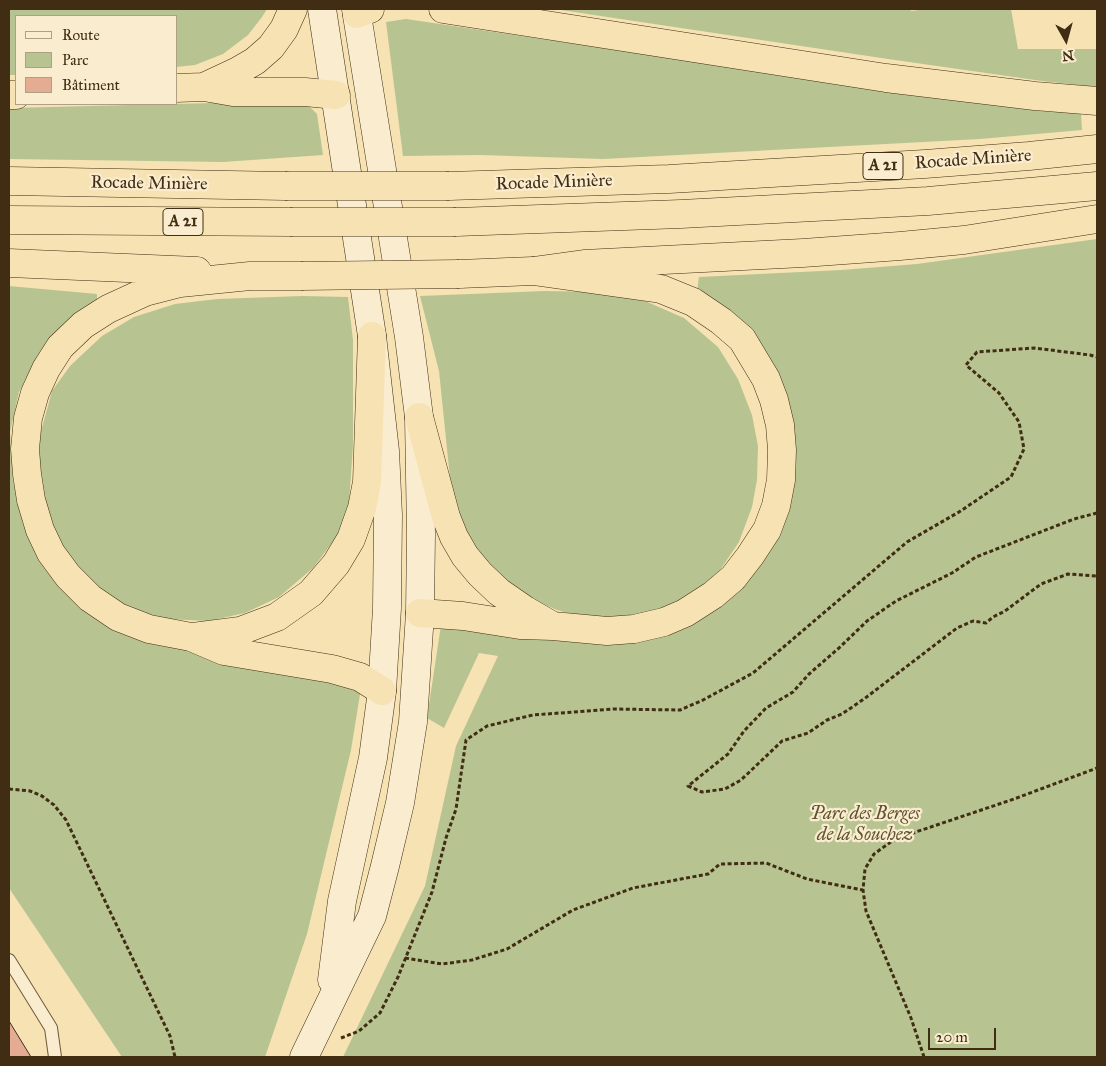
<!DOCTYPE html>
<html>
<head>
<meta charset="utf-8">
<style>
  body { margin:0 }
  #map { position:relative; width:1106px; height:1066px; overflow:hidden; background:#f7e2b3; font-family:"IM FELL Great Primer",serif }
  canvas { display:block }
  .frame { position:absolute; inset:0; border:10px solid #402d13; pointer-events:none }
  .legend { position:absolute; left:15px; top:15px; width:162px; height:90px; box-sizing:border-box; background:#faecce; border:1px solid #b0a083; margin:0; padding:6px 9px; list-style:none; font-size:15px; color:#402d13 }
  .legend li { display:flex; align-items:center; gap:10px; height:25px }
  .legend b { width:25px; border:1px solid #b0a083 }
  .north { position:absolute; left:1041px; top:15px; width:50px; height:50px; -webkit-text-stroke:4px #faecce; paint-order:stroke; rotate:173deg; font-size:14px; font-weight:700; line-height:20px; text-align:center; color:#402d13 }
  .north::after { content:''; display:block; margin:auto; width:18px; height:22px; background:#402d13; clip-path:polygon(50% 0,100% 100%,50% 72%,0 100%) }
  .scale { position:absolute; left:928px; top:1028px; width:68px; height:22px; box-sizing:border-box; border:2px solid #402d13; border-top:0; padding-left:6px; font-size:15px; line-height:18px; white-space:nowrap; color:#402d13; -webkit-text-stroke:4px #faecce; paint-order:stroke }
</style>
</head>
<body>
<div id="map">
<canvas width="1106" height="1066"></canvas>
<div class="frame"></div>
<ul class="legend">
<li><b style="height:6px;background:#faecce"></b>Route</li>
<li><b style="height:14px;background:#b7c491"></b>Parc</li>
<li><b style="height:14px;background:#e4ad93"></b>Bâtiment</li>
</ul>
<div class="north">N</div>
<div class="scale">20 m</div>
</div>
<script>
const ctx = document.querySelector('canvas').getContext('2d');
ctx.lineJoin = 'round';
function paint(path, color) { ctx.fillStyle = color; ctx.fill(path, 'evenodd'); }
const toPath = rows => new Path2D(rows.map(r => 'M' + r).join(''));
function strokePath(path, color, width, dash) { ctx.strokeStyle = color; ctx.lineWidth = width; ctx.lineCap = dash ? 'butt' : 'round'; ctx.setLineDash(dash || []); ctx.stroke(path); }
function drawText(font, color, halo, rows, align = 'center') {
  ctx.font = font + ' "IM FELL Great Primer",serif'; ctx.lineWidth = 4.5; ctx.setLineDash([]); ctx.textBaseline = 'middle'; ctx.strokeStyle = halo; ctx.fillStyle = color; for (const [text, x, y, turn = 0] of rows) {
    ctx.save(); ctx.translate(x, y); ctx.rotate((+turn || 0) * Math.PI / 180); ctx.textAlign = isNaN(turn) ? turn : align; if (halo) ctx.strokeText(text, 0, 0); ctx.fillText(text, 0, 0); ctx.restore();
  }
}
const green = toPath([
  [9,9,267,9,262,17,248,35,223,54,195,65,176,67,176,16,16,16,16,75,9,75],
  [554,9,910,9,911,11,927,9,1011,9,1018,49,1097,49,1097,87,1042,81,888,59],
  [406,19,970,102,1040,111,1081,113,1082,130,980,139,603,159,480,155,403,156,386,22],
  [295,101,308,105,317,114,323,155,223,162,9,159,9,108],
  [1097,239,1097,1057,582,1057,582,1056,574,1057,343,1057,425,886,456,746,498,656,479,653,444,728,427,718,441,625,592,642,752,575,792,445,697,292,699,277,841,270,917,264],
  [9,286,97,294,97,301,76,315,41,350,19,392,10,432,13,480,23,524,41,562,72,596,361,688,351,750,307,934,265,1057,122,1057,9,888],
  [545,291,597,292,645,301,684,318,718,347,738,379,752,415,758,446,757,480,752,507,739,542,720,570,695,593,655,611,622,617,590,619,557,610,526,597,496,573,471,543,458,513,450,478,439,371,420,296],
  [302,296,348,297,353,340,353,444,349,504,338,535,313,568,279,597,245,613,208,621,167,619,129,608,97,587,73,564,54,536,39,476,40,435,52,391,70,366,102,336,134,317,175,304,217,299]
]);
const building = toPath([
  [9,1021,31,1057,9,1057,9,1021]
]);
const path = toPath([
  [1097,513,1074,519,976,557,952,573,896,601,867,621,839,648,809,674,793,692,766,708,744,731,728,754,688,786,702,792,725,789,741,780,782,741,808,733,827,720,842,714,864,699,957,628,973,621,986,623,993,617,1005,611,1041,584,1068,574,1097,576],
  [9,789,30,791,42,796,54,805,66,820,170,1036,175,1057],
  [405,958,442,964,472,960,507,949,573,910,633,888,708,874,720,864,766,863,807,879,863,890],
  [341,1038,359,1031,380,1013,398,977,432,892,446,838,456,809,466,740,487,726,533,715,614,709,680,710,703,700,753,673,907,542,959,512,1011,477,1024,449,1019,422,999,393,966,365,977,352,1034,348,1090,355,1097,357],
  [924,1057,911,1018,866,911,863,890,865,869,874,854,895,839,1014,799,1097,768]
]);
const lane = toPath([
  [9,960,51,1028,55,1057]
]);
const secondary = toPath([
  [322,9,372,336,385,451,388,515,387,608,382,691,373,758,342,901,332,980],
  [304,1057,372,916,385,866,400,803,413,722,420,613,421,534,419,417,409,337,356,9]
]);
const highway = toPath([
  [443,9,886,78,1035,96,1097,101],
  [357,14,370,9],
  [204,87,236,72,255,61,271,47,284,29,293,9],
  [176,88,204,87,233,92,305,92,336,95],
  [9,95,16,95],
  [9,181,285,186],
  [449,186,669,179,925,164,1029,156,1097,149],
  [9,220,290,222],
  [456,222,681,214,928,201,1097,186],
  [9,263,197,271],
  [459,274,533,271,584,264,803,253,900,246,964,240,1097,219],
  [301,276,250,276,180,283,145,292,108,309,83,325,60,347,46,369,35,393,28,418,25,449,27,474,31,500,40,530,51,553,68,576,90,598,118,617,149,629,191,637,224,651,332,669,360,677,382,691],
  [419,417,446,517,454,537,465,556,480,574,499,592,525,610,551,625],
  [420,613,463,616,520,625,553,626,607,631,634,629,664,622,685,613,713,595,733,578,750,556,767,530,776,506,781,480,782,450,780,425,774,400,766,379,742,339,721,321,693,302,661,289,533,271],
  [193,637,240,631,277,617,311,593,336,564,351,539,362,508,367,482,372,336]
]);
const highwayBridge = toPath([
  [285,186,449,186],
  [290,222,456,222],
  [301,276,459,274]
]);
const shields = [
  [883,166,40],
  [183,222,40]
];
const shieldNames = [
  ["A 21",883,166],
  ["A 21",183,222]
];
const streetNames = [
  ["Rocade Minière",973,160,-4],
  ["Rocade Minière",554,183,-2],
  ["Rocade Minière",149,184,1]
];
const parkNames = [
  ["Parc des Berges",865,815],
  ["de la Souchez",865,836]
];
paint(green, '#b7c491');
paint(building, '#e4ad93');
strokePath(building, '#402d13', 1);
strokePath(lane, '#6e5a3b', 14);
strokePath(secondary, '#402d13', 29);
strokePath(highway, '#402d13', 29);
strokePath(path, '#402d13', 3, [4, 2.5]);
strokePath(lane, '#faecce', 12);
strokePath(secondary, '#faecce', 28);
strokePath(highway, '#f7e2b3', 28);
strokePath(highwayBridge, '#402d13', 29, []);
strokePath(highwayBridge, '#f7e2b3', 28);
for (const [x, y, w] of shields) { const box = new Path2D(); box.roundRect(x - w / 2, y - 13.5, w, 27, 4); ctx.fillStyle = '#faecce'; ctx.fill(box); strokePath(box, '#402d13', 1); }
drawText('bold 16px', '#402d13', null, shieldNames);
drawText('18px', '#402d13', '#faecce', streetNames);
drawText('italic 18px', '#5e5332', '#faecce', parkNames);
</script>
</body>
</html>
